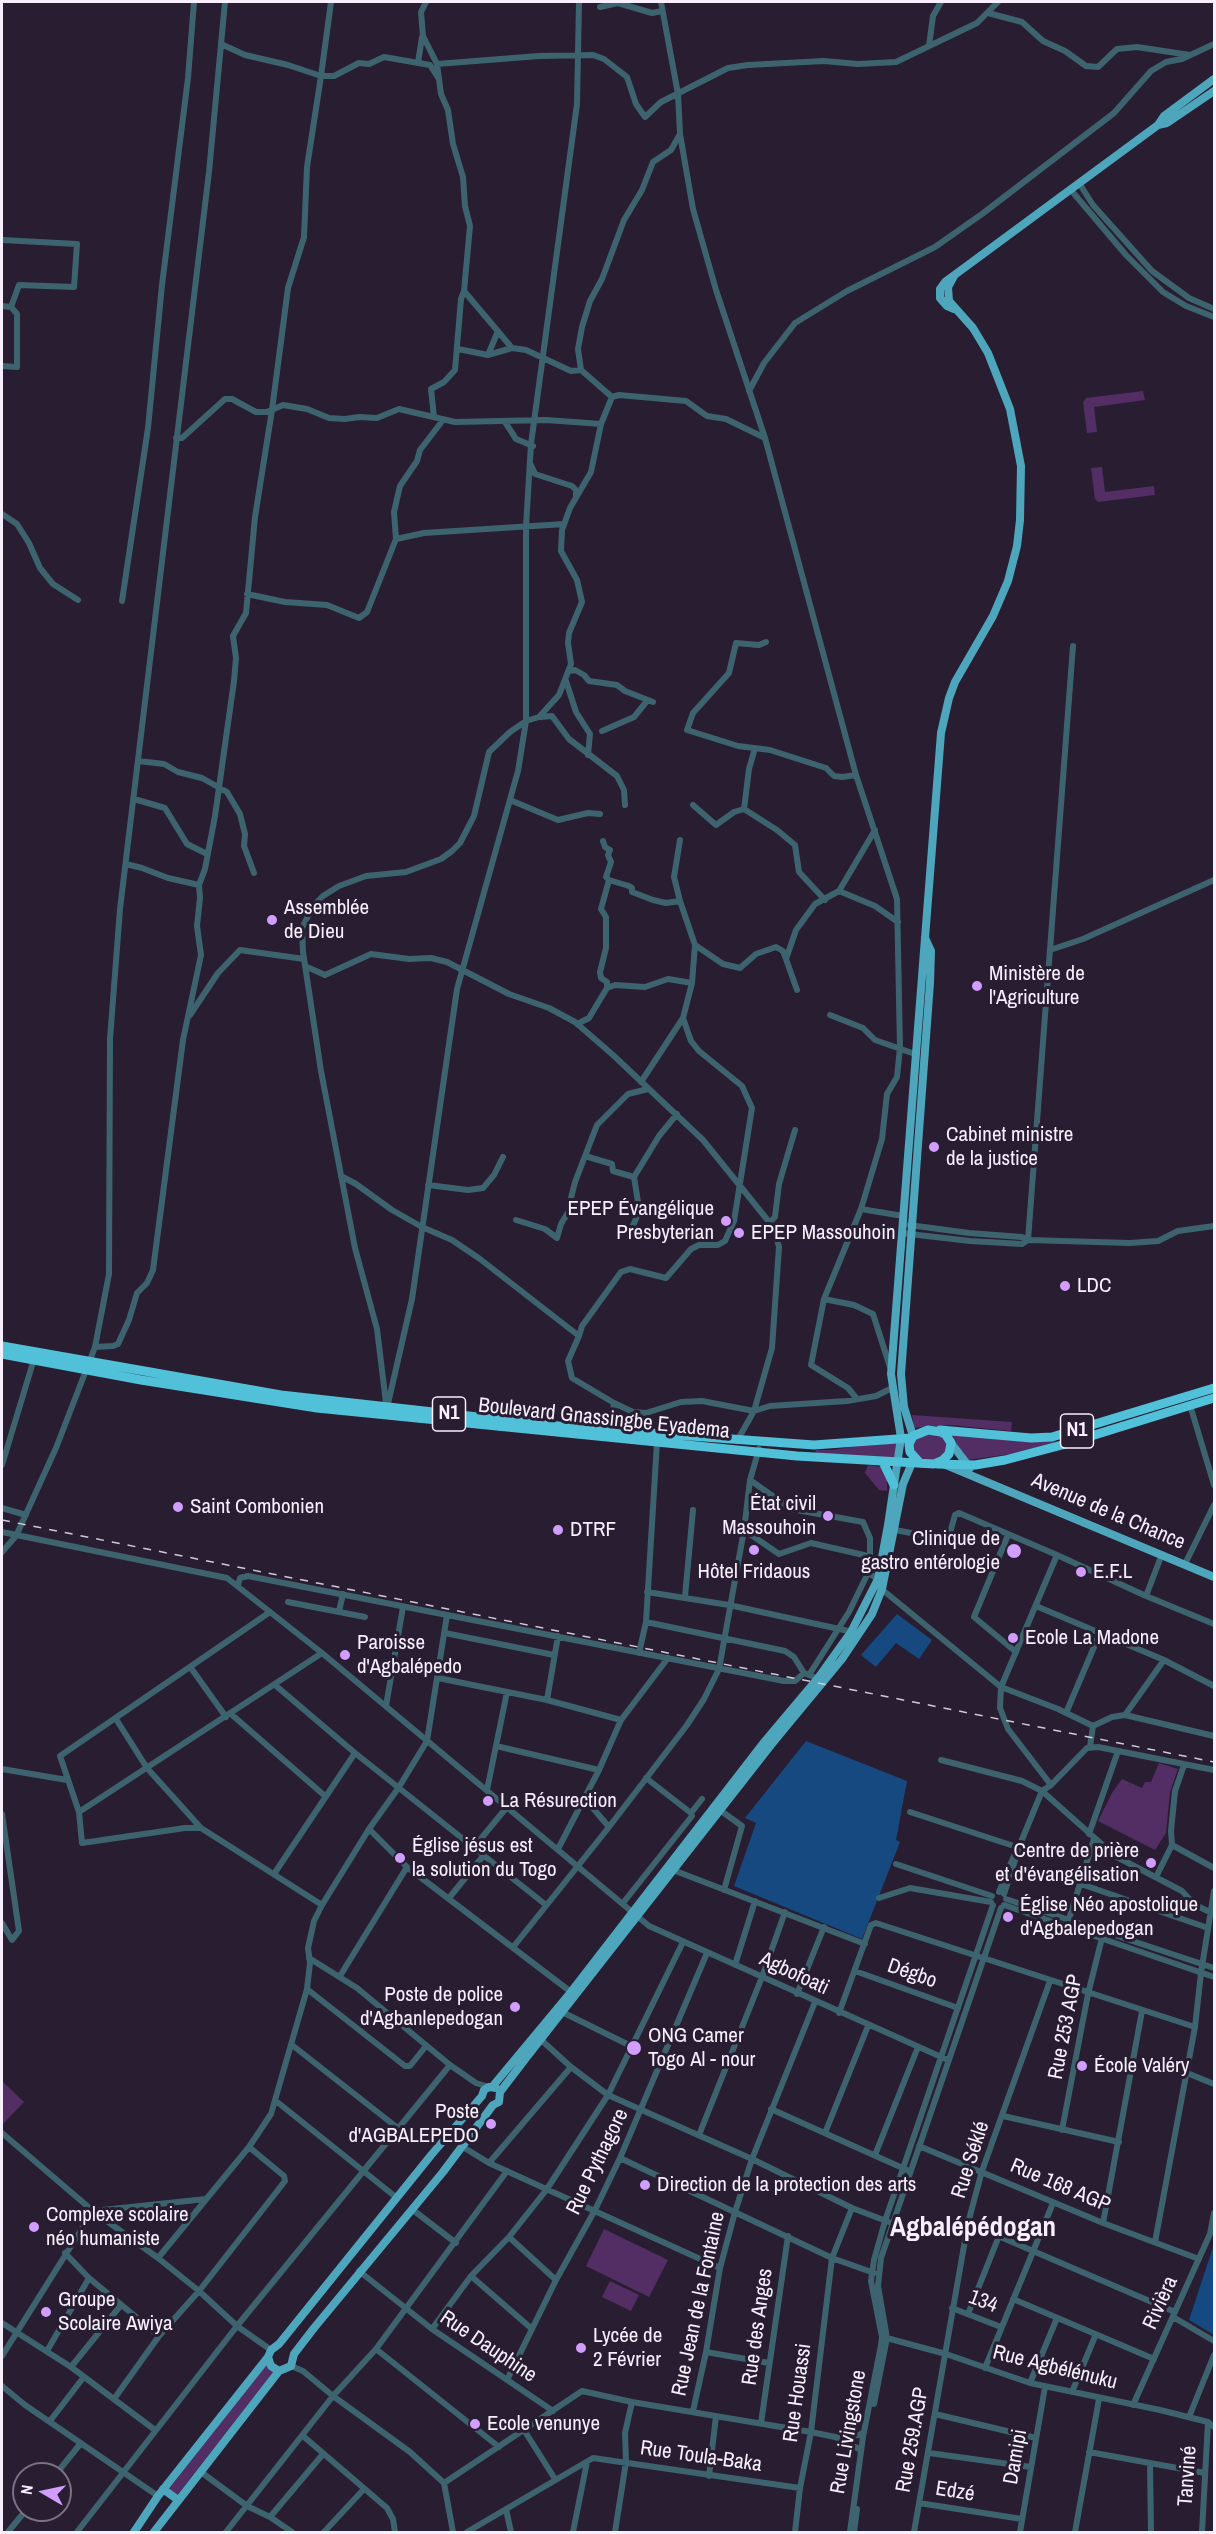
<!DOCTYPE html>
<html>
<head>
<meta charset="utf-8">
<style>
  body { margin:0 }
  #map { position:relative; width:1216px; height:2534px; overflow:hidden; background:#291d31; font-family:"Archivo Narrow",sans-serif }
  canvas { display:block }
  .frame { position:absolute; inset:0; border:3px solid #f7effd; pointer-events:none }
  .north { position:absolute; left:12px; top:2462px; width:60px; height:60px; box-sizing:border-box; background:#291d31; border:2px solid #7b7183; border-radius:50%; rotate:279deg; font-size:16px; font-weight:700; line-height:24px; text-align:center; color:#f7effd }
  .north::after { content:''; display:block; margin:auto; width:21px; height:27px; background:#d19dfe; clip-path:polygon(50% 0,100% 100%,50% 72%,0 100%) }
</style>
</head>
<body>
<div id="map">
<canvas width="1216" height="2534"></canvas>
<div class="frame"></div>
<div class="north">N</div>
</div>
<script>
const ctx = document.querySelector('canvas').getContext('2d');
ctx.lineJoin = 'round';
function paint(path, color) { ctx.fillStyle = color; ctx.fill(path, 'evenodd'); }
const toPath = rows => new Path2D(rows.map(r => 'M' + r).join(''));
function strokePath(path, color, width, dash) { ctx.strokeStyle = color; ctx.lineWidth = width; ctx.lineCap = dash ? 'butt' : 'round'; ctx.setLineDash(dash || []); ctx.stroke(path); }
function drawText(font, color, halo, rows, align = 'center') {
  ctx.font = font + ' "Archivo Narrow",sans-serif'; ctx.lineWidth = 6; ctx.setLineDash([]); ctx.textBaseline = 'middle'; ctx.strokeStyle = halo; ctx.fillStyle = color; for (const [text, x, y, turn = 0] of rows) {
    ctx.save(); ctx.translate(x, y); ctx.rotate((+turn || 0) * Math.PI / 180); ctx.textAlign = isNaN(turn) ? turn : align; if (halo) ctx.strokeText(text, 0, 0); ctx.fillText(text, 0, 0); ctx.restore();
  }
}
const green = toPath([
  [1143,391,1145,400,1094,407,1097,432,1087,433,1083,402,1086,398],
  [1102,467,1105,492,1154,486,1155,495,1098,502,1095,499,1091,468],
  [912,1415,1012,1422,1011,1431,950,1425,914,1428],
  [934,1433,946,1439,947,1453,935,1460,922,1460,915,1454,913,1445,917,1437],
  [950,1434,1027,1442,1062,1441,1025,1452,968,1460],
  [898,1440,894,1458,815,1453,816,1450,831,1450],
  [868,1465,882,1467,887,1479,887,1491,879,1490,865,1473],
  [1159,1763,1178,1769,1170,1792,1166,1833,1155,1850,1098,1821,1112,1793,1122,1779,1142,1788,1145,1782,1151,1782],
  [2,2081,24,2102,3,2124,2,2123],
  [604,2229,668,2260,649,2297,586,2266],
  [610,2281,639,2295,631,2311,602,2297],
  [267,2364,275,2370,177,2495,169,2489]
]);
const water = toPath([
  [897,1614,932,1640,919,1659,896,1643,876,1667,861,1655],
  [806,1741,907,1781,896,1840,900,1842,862,1939,734,1886,756,1823,745,1818],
  [1214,2244,1214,2335,1189,2320]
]);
const minor = toPath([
  [426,2,421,12,423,36,437,64,441,94,448,110,453,144,463,177,465,206,470,226,464,291,512,348,526,350,571,371,581,370],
  [661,2,678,94,680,134,693,209,716,290,765,438,856,775,897,899,900,1048,897,1077,887,1094,882,1139,861,1209,824,1299,811,1365,848,1388,857,1399],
  [600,7,618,3,652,13,662,11],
  [988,13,1022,22,1043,41,1065,51,1086,66,1098,67,1117,49,1137,47,1190,55],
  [221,44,245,55,288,65,321,76,331,2],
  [929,46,933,16,941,2],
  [418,63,422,37],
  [437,64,539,56,593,55,604,59,627,77,636,104,645,117,661,102,728,68,748,65,824,61,858,64,896,62,977,23,998,2],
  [1079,183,1093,205,1152,271,1189,298,1214,309],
  [1070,189,1126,255,1163,292,1186,306,1214,317],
  [2,240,77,244,74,287,19,285,11,307],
  [2,306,11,307,17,314,17,367,2,366],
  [458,349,488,355,512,348],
  [488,355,498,331],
  [749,391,764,363,795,323,847,291,935,247,982,214,1114,113,1151,71,1166,62,1182,59,1214,44],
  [612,397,581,370,578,349,582,327,590,301,602,279,624,220,642,190,653,162,671,150,680,134],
  [434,417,431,389,444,382,455,370,461,299,464,291],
  [505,422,516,439,533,446],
  [176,438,182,438,225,399,232,399,256,412,267,412,283,405,307,409,329,418,345,419,359,417,377,418,399,409,455,422,546,420,601,424],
  [531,465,535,474,572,486,576,490,576,496],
  [2,514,17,524,29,543,40,568,53,584,78,600],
  [396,539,394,512,400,486,417,461,420,450,443,420],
  [247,594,285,602,327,605,359,618,367,612,396,539,424,533,564,524],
  [122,601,148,428,162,285,188,78,194,2],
  [766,642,759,645,736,643,729,673,693,713,687,730,738,746,770,750,826,768,834,776,842,777,856,775],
  [569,671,575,670,584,675,589,681,617,685,625,691,653,702],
  [566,681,576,712,590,734,588,755],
  [540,717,552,716,569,739,617,776,624,790,625,805],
  [602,731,634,717,647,701],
  [138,761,164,764,178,772,202,778,227,792,240,814,245,834,244,846,254,873],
  [134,799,165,808,187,844,207,854],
  [510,800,558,820,588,813,600,814],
  [693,805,716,825,734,812,744,809,777,830,795,845,799,872,825,900],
  [744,809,749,769,755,748],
  [603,841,605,847,610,850,608,855,611,862,606,877,609,880,601,909,606,917,606,948,600,972,601,978,607,982,607,988],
  [609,880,629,886,632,888,632,892,653,900,666,903,680,901],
  [199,885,205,869,215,816,234,681,236,658,233,636,246,613,255,517,272,410,288,288,304,237,307,167,321,76,334,76,359,63,369,64,384,57,430,65,439,79],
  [839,891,875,906,898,922],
  [695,945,723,964,740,968,756,954,776,947,783,951,786,959],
  [1050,950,1083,939,1214,880],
  [307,967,325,975,371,954,409,959,431,958,447,962,509,994,549,1008,575,1022,613,1055,703,1140,774,1228,779,1247,772,1348,754,1411,737,1441],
  [797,990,786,959,796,930,815,904,839,891,875,830],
  [190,1015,218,973,240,950,304,959],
  [830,1015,863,1028,875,1040,915,1054],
  [577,1024,589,1018,607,988,615,985,645,987,668,979,692,983],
  [641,1082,683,1018],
  [585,1156,612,1164,613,1171,634,1177],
  [341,1176,356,1184,392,1210,422,1227,452,1240,480,1259,579,1336,568,1361,572,1378,614,1403,611,1431],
  [428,1185,468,1190,483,1188,494,1175,503,1157],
  [861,1209,903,1216],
  [516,1220,545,1229,557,1238,561,1224,572,1206,571,1198,575,1182,597,1125,628,1094,648,1089],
  [769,1223,775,1217,779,1184,795,1130],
  [909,1225,969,1233,1022,1237,1028,1240,1130,1243,1158,1241,1178,1231,1214,1226],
  [632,1228,638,1214,638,1202,634,1177,659,1136,677,1114],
  [901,1233,970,1241,1022,1244,1028,1240],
  [1028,1240,1073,646],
  [824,1299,854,1305,873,1314,890,1367],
  [579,1336,582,1326,621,1272,630,1269,666,1278,691,1249,699,1245,718,1245,725,1241,734,1221,752,1108,742,1086,699,1051,691,1041,683,1018,692,983,695,945,680,901,674,877,680,840],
  [95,1347,113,1346,118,1344,129,1320,137,1293,147,1283,153,1270,183,1040,201,955,197,926,200,898,199,885,168,878,142,868,126,864],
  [386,1403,377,1329,355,1248,321,1071,303,952,302,928,313,906,323,896,339,886,366,876,406,872,441,859,452,851,460,843,474,816,489,752,510,732,526,721,539,717,559,695,571,664,568,643,569,633,582,602,577,580,561,551,562,530,570,508,591,472,601,424,612,397,619,395,686,401,707,416,726,419,765,438],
  [614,1403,633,1412,646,1413,681,1402,702,1401,754,1411,770,1406,847,1401,876,1396,892,1388],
  [1190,1405,1214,1485],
  [387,1408,412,1299,457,989,518,771,526,721,526,526,531,444,577,104,579,2],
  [2,1465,34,1359],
  [750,1480,791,1509,863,1522,870,1538,870,1558],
  [2,1508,26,1515],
  [891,1528,895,1530,948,1540,955,1515,959,1513,1057,1555,1146,1596,1214,1624],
  [744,1530,779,1554,811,1543,868,1556,870,1558,868,1573,878,1579],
  [2,1532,227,1578,322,1653,649,1926,948,2060],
  [1008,1535,974,1617,1016,1652],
  [2,1552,16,1536,56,1448,95,1347,109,1274,110,1039,120,909,209,172,225,2],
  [1185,1564,1214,1505],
  [238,1585,240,1578,248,1576,784,1681,795,1681,804,1673],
  [879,1587,1001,1687,1058,1709,1093,1726,1112,1717,1125,1715,1214,1736],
  [647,1592,729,1605,853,1632],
  [1146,1596,1162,1554],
  [685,1597,693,1510],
  [288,1602,365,1617],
  [1036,1606,1164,1660,1214,1686],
  [339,1611,343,1594],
  [646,1622,785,1651,794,1657,804,1673,819,1679],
  [445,1633,554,1655],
  [639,1653,646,1622,657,1442],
  [191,1668,226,1717],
  [809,1675,849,1612,868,1573],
  [438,1678,547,1700,621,1720],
  [275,1685,355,1753,546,1905],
  [547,1700,558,1636],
  [386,1706,403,1607],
  [1066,1713,1100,1633],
  [231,1714,325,1796],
  [1125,1715,1164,1660],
  [116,1719,147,1768,201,1828,322,1905],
  [496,1746,599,1770],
  [1090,1747,1093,1726],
  [941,1760,1022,1781,1042,1791,1115,1856,1182,1891,1195,1905,1214,1914],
  [2,1769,67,1780],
  [1051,1785,1008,1729,1000,1708,1001,1687,1057,1555],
  [487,1790,507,1692],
  [585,1799,609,1827],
  [717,1808,742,1826,724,1890],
  [79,1812,322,1653],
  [910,1812,1020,1848],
  [691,1813,702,1799],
  [2,1814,19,1931,12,1940,2,1923],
  [201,1828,185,1828,82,1843,79,1812,60,1756,270,1612],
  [369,1829,407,1867,571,1992],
  [1089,1834,1118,1751],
  [1172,1845,1214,1868],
  [474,1847,507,1807],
  [558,1849,599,1770,621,1720,668,1658],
  [896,1864,992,1896],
  [673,1870,865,1944],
  [274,1874,355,1753],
  [1156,1877,1172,1845,1171,1831,1175,1791,1184,1765],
  [1081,1884,1208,1928],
  [999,1892,1019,1844],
  [1004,1894,1021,1842,1042,1791,1051,1785,1087,1748,1098,1747,1214,1770],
  [449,1898,484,1855],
  [879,1898,910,1888,991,1902],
  [1006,1899,1214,1968],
  [623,1903,692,1816,691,1813,646,1778],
  [1004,1905,1214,1977],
  [1069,1919,1094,1839],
  [514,1946,609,1827,687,1725,704,1699,719,1669,744,1530,750,1480,759,1449],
  [309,1958,357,1988,450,2065,476,2083,489,2087],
  [735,1965,755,1901],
  [855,1971,958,2008],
  [340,1976,407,1867],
  [307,1989,405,2066,410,2066,426,2046],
  [797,1994,824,1927],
  [560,2011,631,2046],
  [839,2013,871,1925,876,1923,1195,2027],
  [539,2038,571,2067,608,2095,752,2159,852,2208,889,2222],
  [292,2045,399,2129],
  [1187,2073,1214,2084],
  [276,2101,397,2198],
  [771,2109,907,2170],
  [1003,2116,1119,2142],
  [1062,2130,1088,1994,1103,1934],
  [2,2133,93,2211,158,2258,199,2291,237,2326,271,2350],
  [825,2133,868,2026],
  [699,2135,762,1977,785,1912],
  [919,2146,1103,2223,1199,2259],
  [463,2147,489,2163,720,2268],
  [875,2155,918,2047],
  [620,2158,832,2258,874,2273],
  [489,2163,571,2067],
  [413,2210,456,2243],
  [93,2211,206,2199],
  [968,2223,1175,2312],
  [1103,2223,1142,2011],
  [509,2237,556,2280],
  [1155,2242,1195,2027,1201,1973,1214,1891],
  [65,2253,89,2278,159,2336],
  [158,2258,249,2147,271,2114,307,1989,310,1963,308,1948,314,1921,322,1905,369,1829,399,1787,427,1741,447,1615],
  [359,2271,432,2329,553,2411],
  [471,2276,532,2329],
  [1013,2299,1154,2359],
  [952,2308,1001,2327],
  [968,2314,999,2236],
  [1173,2317,1214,2341],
  [2,2323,71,2367,155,2430],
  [432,2329,471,2276,509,2237,547,2189,608,2095,683,1942],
  [883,2337,946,2354,1030,2383,1160,2410,1208,2422,1214,2427],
  [376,2349,499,2447],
  [47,2351,89,2278],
  [706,2352,769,2363],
  [2,2356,93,2211],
  [291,2366,303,2371,333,2396,410,2452,444,2483,453,2532],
  [71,2367,121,2305],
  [985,2368,1053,2203],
  [507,2380,556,2280,595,2210,620,2158,707,1953],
  [1030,2383,1057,2318],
  [2,2386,25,2405,158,2496],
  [1072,2392,1096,2334],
  [114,2399,159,2336,199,2291,285,2181,284,2176,249,2147],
  [874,2404,887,2338,878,2286,881,2258,1001,1908],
  [1133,2405,1210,2234,1214,2213],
  [693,2411,706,2352,720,2268,735,2212,752,2159,815,2002],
  [935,2414,1036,2438],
  [1189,2417,1214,2355],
  [50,2421,83,2378],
  [761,2423,788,2236],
  [524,2430,555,2479],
  [303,2436,387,2508,393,2519,395,2532],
  [836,2437,859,2435,864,2432],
  [1089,2452,1205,2473],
  [929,2453,1031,2467],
  [1150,2463,1151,2532],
  [201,2472,247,2506,270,2517,292,2532],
  [56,2474,81,2443],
  [709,2476,716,2416],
  [444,2483,582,2391,632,2402,811,2432,835,2437,861,2450],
  [919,2503,1022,2519],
  [506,2509,511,2532],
  [270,2517,323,2454],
  [8,2532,26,2510],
  [77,2532,237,2326,450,2065],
  [226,2532,333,2396,376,2349,507,2171],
  [324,2532,364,2489],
  [467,2532,593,2458,800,2488],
  [573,2532,587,2462],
  [615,2532,626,2462,625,2433,632,2402],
  [795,2532,800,2488,811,2432,832,2258,852,2208],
  [850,2532,863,2437,881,2345,882,2337,871,2281,874,2260,885,2221,993,1905],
  [854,2532,857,2509],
  [914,2532,968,2223,982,2171,1050,1981],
  [1020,2532,1045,2387],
  [1075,2532,1099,2399],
  [1202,2532,1208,2422]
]);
const major = toPath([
  [1158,125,1167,123,1214,91],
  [954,309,947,306,940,298,940,289,945,282,1158,125,1164,116,1214,79],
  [913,1436,904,1407,901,1374,930,983,931,951,925,938],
  [951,1443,970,1468],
  [946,1465,1214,1577],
  [492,2087,571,1992,765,1741,818,1678,851,1632,878,1579,888,1525,901,1438,891,1374,941,733,949,698,955,682,993,616,1008,581,1017,546,1020,520,1021,466,1010,409,988,353,973,328,949,301,948,287,954,276],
  [268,2357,271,2366,279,2371,291,2366,294,2354,314,2328,443,2172,493,2105,499,2102,500,2092,526,2058,771,1745,842,1659,872,1614,882,1589,903,1484,912,1463],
  [163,2489,178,2500],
  [134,2532,158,2496,268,2357,271,2350,279,2344,432,2154,482,2096,484,2090,489,2087,496,2088],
  [154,2532,279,2371]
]);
const highway = toPath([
  [2,1346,281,1395,567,1427,814,1445,911,1438],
  [2,1354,141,1380,317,1408,797,1456,934,1464,943,1460,949,1454,951,1443,946,1435,941,1432,928,1430,913,1436,909,1444,910,1452,920,1463],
  [940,1430,1031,1438,1052,1437,1214,1388],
  [883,1462,894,1485],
  [937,1464,975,1465,1005,1460,1062,1445,1214,1398]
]);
const rail = toPath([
  [2,1520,1214,1762]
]);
const markers = [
  [272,920,6,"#d19dfe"],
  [977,986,6,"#d19dfe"],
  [934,1147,6,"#d19dfe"],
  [726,1221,6,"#d19dfe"],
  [739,1233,6,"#d19dfe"],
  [1065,1286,6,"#d19dfe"],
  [178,1507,6,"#d19dfe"],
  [828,1516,6,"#d19dfe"],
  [558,1530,6,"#d19dfe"],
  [754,1550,6,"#d19dfe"],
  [1014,1551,8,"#d19dfe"],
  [1081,1572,6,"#d19dfe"],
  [1013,1638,6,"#d19dfe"],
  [345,1655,6,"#d19dfe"],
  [488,1801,6,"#d19dfe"],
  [400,1858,6,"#d19dfe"],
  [1151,1863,6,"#d19dfe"],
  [1008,1917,6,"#d19dfe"],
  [515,2007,6,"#d19dfe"],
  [634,2048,8,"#d19dfe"],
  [1082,2066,6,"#d19dfe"],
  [491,2124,6,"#d19dfe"],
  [645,2185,6,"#d19dfe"],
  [34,2227,6,"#d19dfe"],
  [46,2312,6,"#d19dfe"],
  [581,2348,6,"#d19dfe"],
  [475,2424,6,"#d19dfe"]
];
const shields = [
  [449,1414,33],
  [1077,1431,33]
];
const shieldNames = [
  ["N1",449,1414],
  ["N1",1077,1431]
];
const poiNames = [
  ["Assemblée",284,908],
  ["de Dieu",284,932],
  ["Ministère de",989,974],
  ["l'Agriculture",989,998],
  ["Cabinet ministre",946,1135],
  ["de la justice",946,1159],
  ["EPEP Évangélique",714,1209,"right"],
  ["Presbyterian",714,1233,"right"],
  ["EPEP Massouhoin",751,1233],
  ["LDC",1077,1286],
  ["État civil",816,1504,"right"],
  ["Massouhoin",816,1528,"right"],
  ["Saint Combonien",190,1507],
  ["DTRF",570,1530],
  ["Clinique de",1000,1539,"right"],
  ["gastro entérologie",1000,1563,"right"],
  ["Hôtel Fridaous",754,1572,"center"],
  ["E.F.L",1093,1572],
  ["Ecole La Madone",1025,1638],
  ["Paroisse",357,1643],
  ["d'Agbalépedo",357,1667],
  ["La Résurection",500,1801],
  ["Église jésus est",412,1846],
  ["la solution du Togo",412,1870],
  ["Centre de prière",1139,1851,"right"],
  ["et d'évangélisation",1139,1875,"right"],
  ["Église Néo apostolique",1020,1905],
  ["d'Agbalepedogan",1020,1929],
  ["Poste de police",503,1995,"right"],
  ["d'Agbanlepedogan",503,2019,"right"],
  ["ONG Camer",648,2036],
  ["Togo Al - nour",648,2060],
  ["École Valéry",1094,2066],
  ["Poste",479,2112,"right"],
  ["d'AGBALEPEDO",479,2136,"right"],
  ["Direction de la protection des arts",657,2185],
  ["Complexe scolaire",46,2215],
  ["néo humaniste",46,2239],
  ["Groupe",58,2300],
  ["Scolaire Awiya",58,2324],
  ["Lycée de",593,2336],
  ["2 Février",593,2360],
  ["Ecole venunye",487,2424]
];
const streetNames = [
  ["Boulevard Gnassingbe Eyadema",604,1419,6],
  ["Avenue de la Chance",1108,1512,23],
  ["Agbofoati",794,1974,25],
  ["Dégbo",912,1974,19],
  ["Rue 253 AGP",1066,2027,-79],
  ["Rue Séklé",971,2160,-72],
  ["Rue Pythagore",598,2162,-64],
  ["Rue 168 AGP",1060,2186,23],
  ["134",983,2302,21],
  ["Rivièra",1161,2303,-66],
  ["Rue Jean de la Fontaine",699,2304,-78],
  ["Rue des Anges",758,2327,-82],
  ["Rue Dauphine",488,2347,34],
  ["Rue Agbélénuku",1055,2368,14],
  ["Rue Houassi",798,2393,-82],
  ["Rue Livingstone",849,2432,-80],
  ["Rue 259.AGP",913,2440,-80],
  ["Rue Toula-Baka",701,2457,8],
  ["Damipi",1016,2457,-80],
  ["Tanviné",1188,2476,-86],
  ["Edzé",955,2492,9]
];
const districtNames = [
  ["Agbalépédogan",973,2229]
];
paint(green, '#522e65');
paint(water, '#16497f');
strokePath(minor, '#3d646e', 6);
strokePath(major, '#4da6bb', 8);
strokePath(highway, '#51c0d9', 9);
strokePath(rail, '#d2c9d8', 1.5, [8, 8]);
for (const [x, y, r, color] of markers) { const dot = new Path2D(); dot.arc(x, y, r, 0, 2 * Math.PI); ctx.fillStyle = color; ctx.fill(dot); strokePath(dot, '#291d31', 2); }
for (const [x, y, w] of shields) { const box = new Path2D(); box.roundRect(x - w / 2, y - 17, w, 34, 4.5); ctx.fillStyle = '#291d31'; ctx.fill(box); strokePath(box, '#f7effd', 1.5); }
drawText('bold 20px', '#f7effd', null, shieldNames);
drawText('21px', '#f7effd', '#291d31', poiNames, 'left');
drawText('21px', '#f7effd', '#291d31', streetNames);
drawText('bold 27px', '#f7effd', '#291d31', districtNames);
</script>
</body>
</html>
